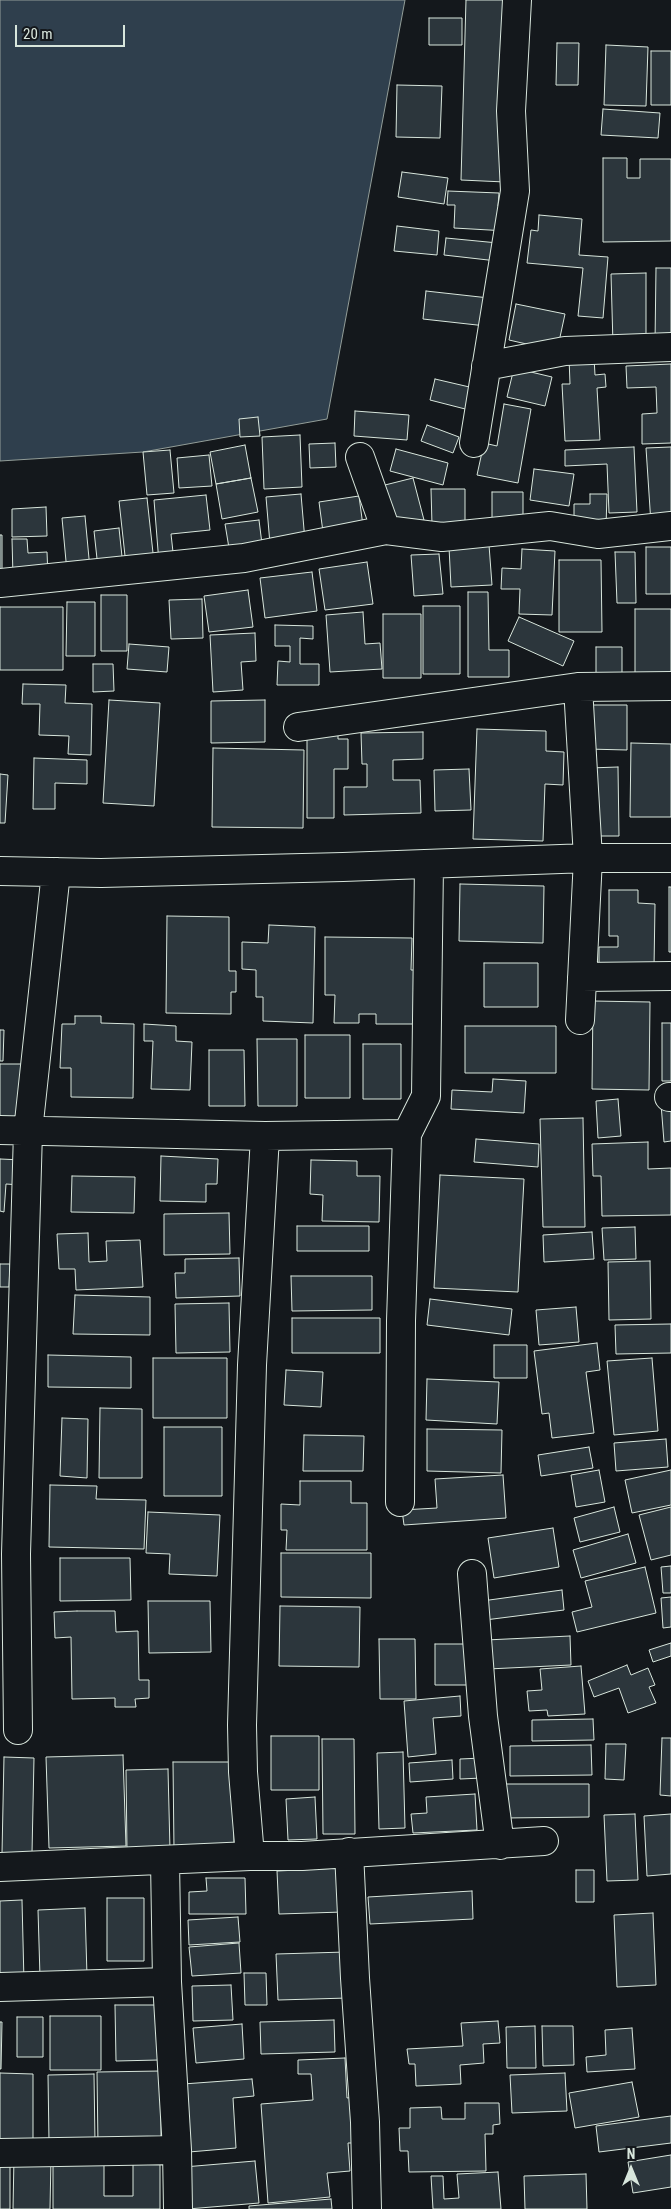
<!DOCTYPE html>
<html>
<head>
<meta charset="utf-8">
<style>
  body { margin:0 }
  #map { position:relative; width:671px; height:2209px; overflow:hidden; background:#14181c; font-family:"Roboto Condensed",sans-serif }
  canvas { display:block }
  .north { position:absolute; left:606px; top:2144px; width:50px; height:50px; -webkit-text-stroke:4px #14181c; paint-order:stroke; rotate:0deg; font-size:14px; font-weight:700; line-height:20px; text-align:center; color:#d8e6dc }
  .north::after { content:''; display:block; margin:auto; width:18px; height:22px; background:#d8e6dc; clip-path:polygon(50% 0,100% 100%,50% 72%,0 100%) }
  .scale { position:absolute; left:15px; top:25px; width:110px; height:22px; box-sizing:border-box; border:2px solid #d8e6dc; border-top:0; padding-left:6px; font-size:15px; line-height:18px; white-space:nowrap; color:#d8e6dc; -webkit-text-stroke:4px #14181c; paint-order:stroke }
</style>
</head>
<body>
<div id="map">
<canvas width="671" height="2209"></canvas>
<div class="north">N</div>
<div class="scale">20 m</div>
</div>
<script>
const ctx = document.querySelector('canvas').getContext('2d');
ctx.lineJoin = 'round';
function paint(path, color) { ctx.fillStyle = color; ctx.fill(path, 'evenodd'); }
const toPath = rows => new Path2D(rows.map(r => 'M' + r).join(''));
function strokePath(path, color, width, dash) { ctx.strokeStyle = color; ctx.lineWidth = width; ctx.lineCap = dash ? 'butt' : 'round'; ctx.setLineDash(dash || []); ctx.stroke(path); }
const water = toPath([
  [0,0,405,0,327,419,143,452,0,461,0,0]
]);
const building = toPath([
  [466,0,510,0,505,182,461,180,466,0],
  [429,18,462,18,462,45,429,45,429,18],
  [557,43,579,43,578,85,556,85,557,43],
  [606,45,648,47,646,106,604,105,606,45],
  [651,51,671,51,671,105,651,105,651,51],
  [397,85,442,86,440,138,396,137,397,85],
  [603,109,660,113,658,138,601,135,603,109],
  [603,158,627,158,627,178,640,178,640,159,671,159,671,241,603,242,603,158],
  [402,172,448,178,444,204,398,197,402,172],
  [448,191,499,193,498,206,508,207,507,231,454,228,455,205,447,205,448,191],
  [539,215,582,219,579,255,608,257,603,318,578,316,583,268,527,263,531,230,538,231,539,215],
  [397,226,439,231,437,255,394,251,397,226],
  [446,238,498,243,497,261,444,255,446,238],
  [656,268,671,268,671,343,655,343,656,268],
  [646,273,646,345,613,345,611,274,646,273],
  [426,291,489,298,486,326,423,319,426,291],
  [516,304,565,314,557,351,509,340,516,304],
  [594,357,595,375,605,374,606,387,597,388,600,440,565,441,562,384,570,384,569,358,594,357],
  [671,364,671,443,642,444,642,414,657,413,656,387,627,388,626,366,671,364],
  [514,368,552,377,545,406,507,397,514,368],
  [435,379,478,389,473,411,430,400,435,379],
  [504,404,531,409,518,483,477,475,484,443,497,446,504,404],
  [355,411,409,415,407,440,354,436,355,411],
  [258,417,260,436,240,437,239,419,258,417],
  [427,425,459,437,453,453,421,441,427,425],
  [300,435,302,487,264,489,262,437,300,435],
  [335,443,336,467,310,468,309,444,335,443],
  [245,445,251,478,216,484,210,452,245,445],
  [634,447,637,512,609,513,607,464,565,466,565,450,634,447],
  [671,447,671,523,651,524,646,448,671,447],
  [396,449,448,463,443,485,390,471,396,449],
  [170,450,174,493,147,495,143,452,170,450],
  [209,455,212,486,179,488,177,458,209,455],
  [534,469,574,474,569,506,530,500,534,469],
  [251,478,258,512,222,519,216,484,251,478],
  [413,478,424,520,396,527,385,485,413,478],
  [431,489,465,489,465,524,432,525,431,489],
  [492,492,523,492,523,524,492,524,492,492],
  [301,494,305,541,270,544,266,497,301,494],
  [590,494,607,494,606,527,574,527,574,504,590,504,590,494],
  [206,495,210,530,171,534,174,561,159,563,154,500,206,495],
  [359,496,363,526,323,532,319,502,359,496],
  [147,498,154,562,126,565,119,501,147,498],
  [46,507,47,536,12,537,12,509,46,507],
  [85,516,90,569,67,572,62,518,85,516],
  [259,520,262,544,229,548,225,524,259,520],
  [119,528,123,566,98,568,94,531,119,528],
  [0,535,2,535,2,577,0,577,0,535],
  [12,539,27,539,28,553,47,552,48,576,13,577,12,539],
  [489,545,492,585,451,587,449,547,489,545],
  [646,547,671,547,671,594,646,594,646,547],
  [522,549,555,551,552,615,519,614,520,589,501,589,502,568,521,569,522,549],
  [615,552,635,552,636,603,617,603,615,552],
  [439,554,443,594,414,596,411,555,439,554],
  [559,560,601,560,602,632,559,632,559,560],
  [367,562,373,604,325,610,319,569,367,562],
  [312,572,317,611,265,618,260,578,312,572],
  [248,590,253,627,209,632,204,596,248,590],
  [468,592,488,592,489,650,509,650,509,677,468,677,468,592],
  [101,595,127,595,127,651,101,651,101,595],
  [202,599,203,638,171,639,169,600,202,599],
  [67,602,95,602,95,656,66,656,67,602],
  [423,606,460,606,460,674,423,674,423,606],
  [0,607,63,607,63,670,0,670,0,607],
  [635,609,671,609,671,677,635,677,635,609],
  [363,612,365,644,380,643,382,669,330,672,326,615,363,612],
  [383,614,421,614,421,678,383,678,383,614],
  [519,617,574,641,563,666,508,641,519,617],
  [275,625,313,626,313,639,300,638,300,664,319,664,319,685,277,685,278,661,290,662,290,646,275,646,275,625],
  [255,633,256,661,241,662,243,690,213,692,210,635,255,633],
  [129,644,169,647,167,672,127,669,129,644],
  [596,647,622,647,622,681,596,681,596,647],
  [93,664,113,664,114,691,93,692,93,664],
  [23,684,66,685,65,703,92,704,91,755,68,754,69,736,39,735,40,704,22,704,23,684],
  [109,700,160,703,154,806,103,803,109,700],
  [265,700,265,742,211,743,211,701,265,700],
  [588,705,627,705,627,750,587,749,588,705],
  [338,719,338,739,348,739,348,769,334,769,334,818,307,818,307,720,338,719],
  [477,729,546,731,546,751,564,752,563,785,545,784,543,841,473,839,477,729],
  [423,732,423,759,393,760,393,780,420,780,421,813,344,815,344,787,367,787,367,764,362,764,361,733,423,732],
  [631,743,671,744,671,817,630,817,631,743],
  [213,748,304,750,303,828,212,827,213,748],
  [34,758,87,760,87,784,55,783,55,809,33,809,34,758],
  [618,767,619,836,589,836,589,768,618,767],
  [469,769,471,810,435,811,434,770,469,769],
  [0,774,8,775,5,823,0,823,0,774],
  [460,884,544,886,543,943,459,941,460,884],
  [669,887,671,887,671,952,669,952,669,887],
  [609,890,638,890,638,903,655,904,654,968,599,967,599,947,618,947,618,936,609,936,609,890],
  [167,916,229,917,229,971,236,971,236,992,231,992,231,1014,166,1013,167,916],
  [269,925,315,927,313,1023,263,1021,263,997,256,997,256,970,242,969,242,942,268,943,269,925],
  [325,937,412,938,411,970,421,970,421,1024,376,1024,376,1014,359,1014,359,1023,334,1023,335,995,325,995,325,937],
  [484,963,538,963,538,1007,484,1007,484,963],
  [593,1001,650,1002,649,1090,592,1089,593,1001],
  [75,1016,101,1016,101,1023,134,1024,133,1098,71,1097,71,1068,60,1068,62,1024,75,1024,75,1016],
  [662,1023,671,1023,671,1081,662,1081,662,1023],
  [144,1024,176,1026,176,1041,192,1042,190,1090,151,1089,153,1041,144,1041,144,1024],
  [465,1026,556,1026,556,1073,465,1073,465,1026],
  [0,1030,4,1030,3,1061,0,1061,0,1030],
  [305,1035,350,1035,350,1098,305,1098,305,1035],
  [257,1039,297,1039,297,1106,258,1106,257,1039],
  [363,1044,401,1044,401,1099,363,1099,363,1044],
  [209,1050,244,1050,245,1106,209,1106,209,1050],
  [0,1064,22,1064,21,1122,0,1122,0,1064],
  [493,1079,526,1081,524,1113,451,1109,452,1090,492,1092,493,1079],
  [618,1099,621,1136,598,1138,596,1101,618,1099],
  [661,1104,671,1104,671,1141,664,1142,661,1104],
  [583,1118,585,1227,543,1227,540,1119,583,1118],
  [476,1139,539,1144,538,1167,474,1162,476,1139],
  [648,1142,648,1169,671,1168,671,1215,602,1216,601,1176,593,1176,592,1144,648,1142],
  [161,1156,218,1159,217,1184,206,1184,206,1202,160,1201,161,1156],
  [0,1159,22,1160,21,1185,6,1184,4,1212,0,1211,0,1159],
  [311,1160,357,1161,357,1176,380,1176,379,1222,322,1221,323,1195,310,1194,311,1160],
  [440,1175,524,1179,518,1292,434,1288,440,1175],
  [72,1176,135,1177,134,1213,71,1212,72,1176],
  [229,1213,230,1254,164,1255,164,1214,229,1213],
  [297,1226,369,1226,369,1251,297,1251,297,1226],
  [635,1227,636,1259,604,1260,602,1228,635,1227],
  [592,1232,594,1259,544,1262,543,1235,592,1232],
  [88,1233,89,1262,107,1261,106,1241,140,1240,143,1287,76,1290,75,1269,59,1269,57,1234,88,1233],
  [239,1258,240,1296,176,1298,175,1273,185,1273,185,1259,239,1258],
  [650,1261,651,1319,609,1320,608,1262,650,1261],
  [0,1264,10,1264,9,1287,0,1287,0,1264],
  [291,1276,372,1276,372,1310,292,1311,291,1276],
  [75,1295,150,1297,150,1335,73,1334,75,1295],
  [430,1299,512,1309,509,1335,427,1325,430,1299],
  [229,1303,230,1352,176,1353,175,1304,229,1303],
  [576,1307,579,1342,539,1345,536,1310,576,1307],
  [292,1318,380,1318,380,1353,292,1353,292,1318],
  [671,1324,671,1353,616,1354,615,1325,671,1324],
  [597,1343,600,1370,586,1372,594,1433,552,1438,549,1413,542,1414,534,1351,597,1343],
  [494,1345,527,1345,527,1378,494,1378,494,1345],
  [48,1355,131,1357,131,1388,48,1387,48,1355],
  [153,1358,227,1358,227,1418,153,1418,153,1358],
  [652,1358,658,1431,614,1435,607,1361,652,1358],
  [286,1370,323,1372,321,1407,284,1405,286,1370],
  [427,1379,499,1382,497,1424,426,1420,427,1379],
  [100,1408,142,1409,142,1478,99,1478,100,1408],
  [62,1418,88,1419,87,1478,60,1476,62,1418],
  [164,1427,222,1427,222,1496,164,1496,164,1427],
  [427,1429,502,1430,501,1473,427,1471,427,1429],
  [304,1435,364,1436,363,1471,303,1471,304,1435],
  [666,1439,668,1467,616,1471,614,1443,666,1439],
  [589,1447,593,1468,541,1476,538,1455,589,1447],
  [599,1470,605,1502,576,1507,571,1475,599,1470],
  [671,1470,671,1505,632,1513,625,1480,671,1470],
  [503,1475,506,1518,404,1525,402,1510,437,1508,435,1479,503,1475],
  [300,1481,351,1481,351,1503,367,1503,367,1550,286,1550,287,1530,281,1530,281,1504,300,1505,300,1481],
  [50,1485,97,1486,96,1499,146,1500,144,1549,49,1547,50,1485],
  [614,1507,620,1532,580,1542,574,1518,614,1507],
  [671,1507,671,1555,651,1560,639,1515,671,1507],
  [148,1512,220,1515,217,1576,169,1574,170,1554,146,1553,148,1512],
  [553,1528,559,1567,494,1578,488,1538,553,1528],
  [628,1534,636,1563,581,1578,573,1550,628,1534],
  [281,1553,371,1553,371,1598,281,1597,281,1553],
  [60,1558,130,1558,131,1600,60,1601,60,1558],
  [671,1566,671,1593,663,1593,661,1567,671,1566],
  [645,1567,656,1613,577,1632,572,1612,592,1607,585,1581,645,1567],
  [562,1590,564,1610,485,1620,482,1601,562,1590],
  [671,1597,671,1627,663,1628,661,1598,671,1597],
  [148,1601,210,1601,211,1652,149,1653,148,1601],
  [280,1606,360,1607,359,1667,279,1666,280,1606],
  [77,1611,115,1611,116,1632,138,1631,139,1680,149,1680,149,1698,135,1699,136,1707,115,1707,115,1698,72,1699,71,1637,55,1638,54,1612,77,1611],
  [570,1636,571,1665,488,1669,486,1640,570,1636],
  [379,1639,415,1639,416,1699,380,1699,379,1639],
  [671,1643,671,1656,653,1662,649,1650,671,1643],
  [435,1644,472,1644,473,1685,435,1685,435,1644],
  [627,1665,631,1675,648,1668,655,1685,649,1687,656,1703,628,1713,619,1688,594,1697,588,1681,627,1665],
  [581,1666,585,1714,548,1716,547,1710,529,1711,527,1691,542,1690,540,1669,581,1666],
  [460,1696,461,1716,433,1718,436,1754,408,1757,404,1701,460,1696],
  [593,1719,594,1740,532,1741,532,1720,593,1719],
  [271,1736,319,1736,319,1790,271,1790,271,1736],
  [662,1738,671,1738,671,1796,660,1795,662,1738],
  [322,1739,354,1739,355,1834,323,1834,322,1739],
  [606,1744,626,1744,624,1780,605,1779,606,1744],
  [591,1745,592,1775,510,1776,510,1746,591,1745],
  [403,1752,405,1828,379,1829,377,1753,403,1752],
  [123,1755,126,1846,49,1848,46,1757,123,1755],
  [4,1757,34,1758,32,1853,2,1853,4,1757],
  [482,1758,482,1778,460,1779,460,1759,482,1758],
  [452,1760,453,1779,410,1782,409,1763,452,1760],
  [173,1762,234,1762,234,1850,174,1850,173,1762],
  [168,1769,170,1850,127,1850,126,1770,168,1769],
  [505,1784,589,1784,589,1817,505,1818,505,1784],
  [475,1794,477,1830,413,1833,411,1814,427,1813,426,1797,475,1794],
  [315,1797,317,1839,288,1840,286,1799,315,1797],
  [635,1814,638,1880,607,1881,604,1815,635,1814],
  [671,1814,671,1874,647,1876,644,1816,671,1814],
  [342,1868,343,1912,279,1914,277,1871,342,1868],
  [576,1870,594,1870,594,1902,576,1902,576,1870],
  [206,1878,245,1878,246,1914,189,1914,189,1892,207,1891,206,1878],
  [472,1891,473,1919,370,1924,368,1897,472,1891],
  [107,1898,144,1898,144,1961,107,1961,107,1898],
  [22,1900,24,1982,0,1982,0,1901,22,1900],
  [85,1908,87,1976,40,1977,38,1910,85,1908],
  [653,1913,656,1985,617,1987,614,1915,653,1913],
  [238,1917,240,1942,189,1945,188,1920,238,1917],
  [239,1943,241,1973,192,1976,189,1947,239,1943],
  [346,1952,348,1998,278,2000,276,1954,346,1952],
  [244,1973,266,1973,267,2005,245,2005,244,1973],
  [231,1985,233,2020,193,2021,192,1986,231,1985],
  [115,2005,158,2005,159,2060,116,2061,115,2005],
  [50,2016,101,2016,101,2070,50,2070,50,2016],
  [17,2017,43,2017,43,2057,17,2057,17,2017],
  [334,2020,335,2052,261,2054,260,2022,334,2020],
  [498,2021,500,2043,483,2044,484,2063,460,2065,461,2084,416,2086,415,2064,409,2064,407,2049,463,2046,461,2023,498,2021],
  [0,2022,2,2022,1,2069,0,2069,0,2022],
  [242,2024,244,2059,196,2063,193,2028,242,2024],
  [535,2026,536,2068,507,2068,506,2027,535,2026],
  [542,2026,573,2026,574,2065,543,2066,542,2026],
  [632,2028,635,2069,587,2072,586,2057,606,2055,605,2030,632,2028],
  [345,2058,347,2098,353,2097,356,2143,348,2143,350,2171,327,2173,330,2197,268,2203,261,2104,313,2100,311,2074,298,2074,298,2060,345,2058],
  [161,2071,161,2146,98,2147,97,2072,161,2071],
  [0,2073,33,2074,33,2143,0,2143,0,2073],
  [565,2073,567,2111,512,2113,510,2075,565,2073],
  [94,2074,95,2142,49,2142,48,2075,94,2074],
  [252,2079,254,2096,233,2098,236,2148,189,2152,183,2084,252,2079],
  [632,2082,639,2117,575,2128,569,2093,632,2082],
  [465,2103,499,2103,500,2124,493,2125,493,2134,485,2134,486,2171,409,2172,408,2151,400,2151,399,2128,410,2128,410,2108,441,2107,442,2119,465,2119,465,2103],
  [671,2116,671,2143,599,2152,596,2126,671,2116],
  [671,2155,671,2187,633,2193,628,2162,671,2155],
  [14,2157,51,2158,50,2209,13,2209,14,2157],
  [53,2160,104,2160,104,2196,133,2196,133,2160,160,2160,160,2209,53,2209,53,2160],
  [255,2161,259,2203,188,2209,184,2167,255,2161],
  [10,2166,10,2209,0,2209,0,2167,10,2166],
  [498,2172,501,2209,433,2209,431,2176,443,2176,444,2199,459,2198,457,2174,498,2172],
  [586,2174,587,2209,525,2209,524,2176,586,2174],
  [331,2199,332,2209,249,2209,249,2206,331,2199]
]);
const minor = toPath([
  [486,366,565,351,671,347],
  [474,443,515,191,511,111,517,0],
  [360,457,386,530],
  [0,583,244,558,386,530,442,537,550,526,598,534,671,526],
  [578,687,588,858,580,1020],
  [298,727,578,687,671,686],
  [0,871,101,873,343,867,588,858,671,858],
  [582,977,671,976],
  [669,1097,671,1097],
  [0,1130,265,1136,407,1134],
  [400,1502,401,1321,407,1134,426,1096,429,864],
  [472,1574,483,1716,500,1845],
  [18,1730,16,1554,28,1131,56,872],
  [349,1852,355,1978,365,2122,367,2209],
  [250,1856,243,1772,242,1725,252,1365,265,1136],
  [165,1861,167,1982,177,2150,178,2209],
  [0,1867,250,1856,302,1856,544,1841],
  [0,1987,167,1982],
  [0,2153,177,2150]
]);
paint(water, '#2f3f4d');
strokePath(water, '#939e99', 1);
paint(building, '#2c363c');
strokePath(building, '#d8e6dc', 1);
strokePath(minor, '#d8e6dc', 30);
strokePath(minor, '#14181c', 28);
</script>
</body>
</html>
